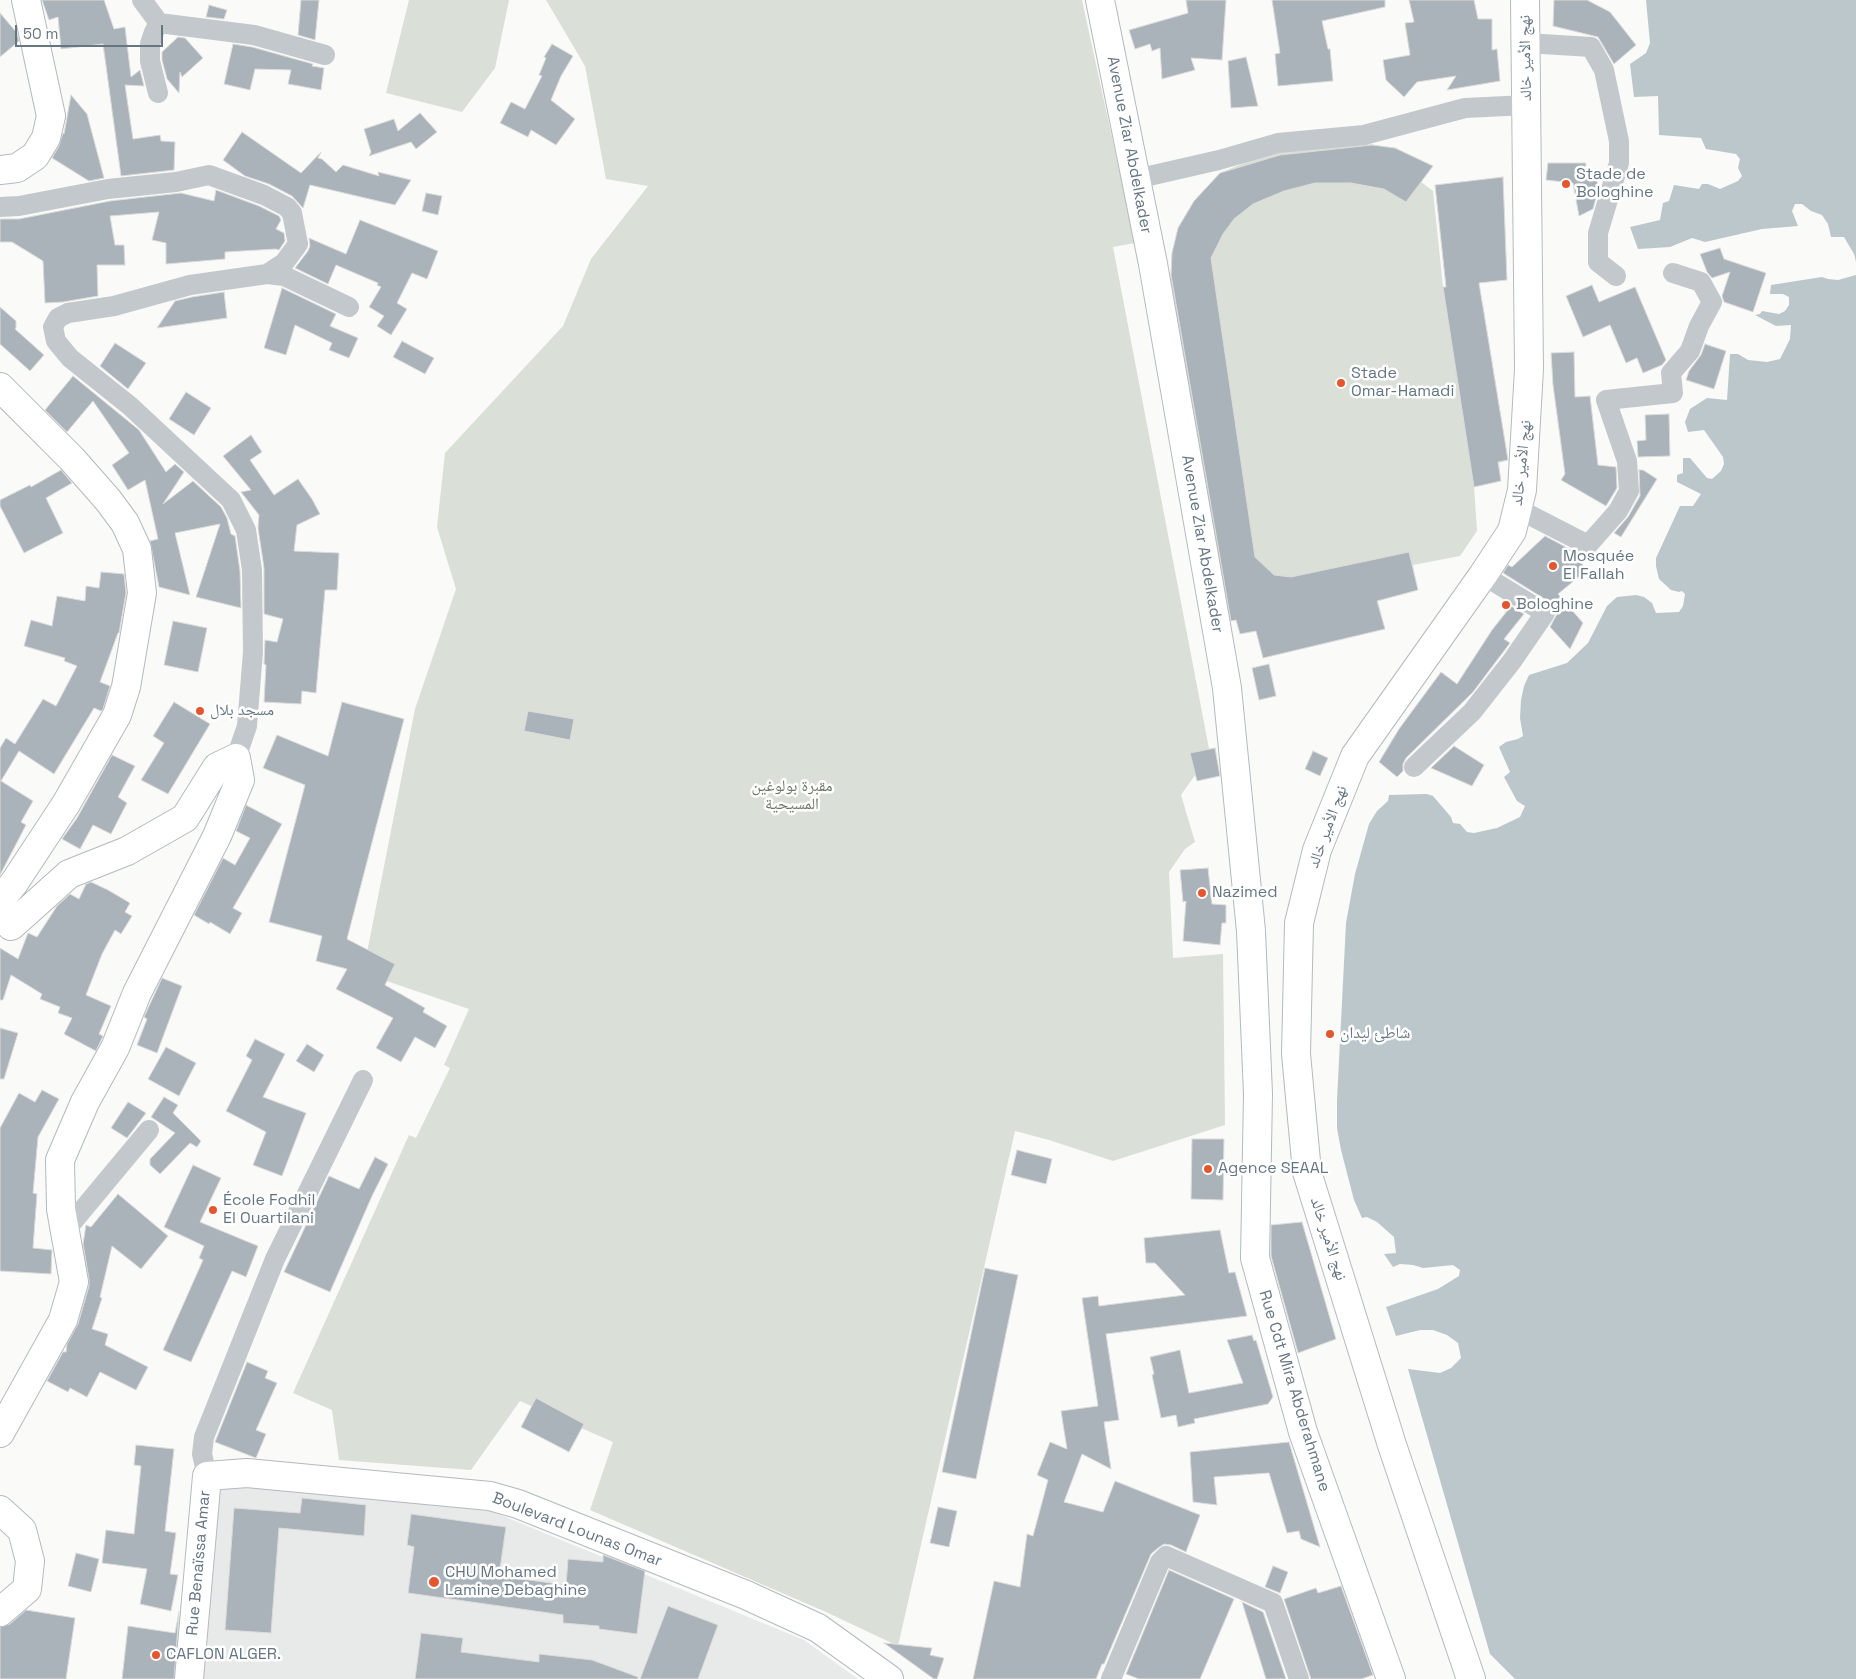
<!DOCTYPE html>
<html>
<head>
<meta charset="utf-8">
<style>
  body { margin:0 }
  #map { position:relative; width:1856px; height:1679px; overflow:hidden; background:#fafaf8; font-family:"Space Grotesk",sans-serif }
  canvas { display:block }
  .scale { position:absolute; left:15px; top:25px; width:148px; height:22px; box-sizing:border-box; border:2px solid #657683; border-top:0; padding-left:6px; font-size:15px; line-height:18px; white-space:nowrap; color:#657683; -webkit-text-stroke:4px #fff; paint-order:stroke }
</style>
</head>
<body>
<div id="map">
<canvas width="1856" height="1679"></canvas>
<div class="scale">50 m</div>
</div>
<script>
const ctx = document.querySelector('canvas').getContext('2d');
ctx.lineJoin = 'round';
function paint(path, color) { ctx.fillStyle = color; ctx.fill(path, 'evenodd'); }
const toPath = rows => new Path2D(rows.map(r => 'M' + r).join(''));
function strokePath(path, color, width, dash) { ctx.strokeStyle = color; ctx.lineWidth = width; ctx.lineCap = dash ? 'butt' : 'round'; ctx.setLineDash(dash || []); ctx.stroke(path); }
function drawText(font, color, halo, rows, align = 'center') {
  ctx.font = font + ' "Space Grotesk","Noto Naskh Arabic",sans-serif'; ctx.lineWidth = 5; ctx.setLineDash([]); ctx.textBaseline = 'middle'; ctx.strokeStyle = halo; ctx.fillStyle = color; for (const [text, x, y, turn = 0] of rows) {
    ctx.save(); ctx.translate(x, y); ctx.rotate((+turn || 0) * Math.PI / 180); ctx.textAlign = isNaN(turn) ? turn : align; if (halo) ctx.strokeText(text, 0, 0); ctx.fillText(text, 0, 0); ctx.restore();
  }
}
const built = toPath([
  [220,1486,253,1486,491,1511,804,1640,858,1679,198,1679,213,1494]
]);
const green = toPath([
  [409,0,509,0,495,68,462,112,386,93],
  [546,0,1082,0,1135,243,1113,247,1210,754,1181,795,1195,842,1185,849,1169,872,1173,958,1223,954,1225,1125,1113,1161,1049,1140,1015,1131,898,1646,826,1612,590,1510,613,1442,520,1401,471,1470,339,1460,332,1410,293,1393,409,1135,416,1138,450,1068,444,1065,469,1009,363,973,415,709,456,589,437,527,445,453,563,326,591,259,648,186,606,179,585,66],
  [1360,143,1395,148,1433,166,1421,182,1433,191,1443,287,1472,284,1474,305,1483,304,1508,460,1499,463,1501,481,1474,487,1477,531,1460,556,1413,565,1418,590,1378,601,1385,629,1263,658,1256,631,1240,634,1236,620,1227,621,1170,291,1172,253,1178,228,1194,201,1220,173,1275,150]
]);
const water = toPath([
  [1646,0,1856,0,1856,262,1854,254,1844,237,1831,237,1828,224,1822,215,1811,211,1802,204,1795,204,1792,211,1798,226,1762,229,1705,242,1692,238,1670,247,1638,249,1630,227,1660,220,1663,203,1669,201,1674,185,1699,189,1702,184,1708,184,1720,189,1738,181,1742,176,1738,168,1740,159,1736,154,1706,149,1701,138,1659,135,1658,96,1634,97,1630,64,1646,53,1650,43],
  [1856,275,1856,1679,1515,1679,1490,1654,1408,1369,1440,1373,1451,1368,1461,1358,1458,1343,1447,1335,1433,1330,1420,1330,1396,1336,1386,1307,1438,1289,1459,1276,1460,1270,1453,1265,1423,1268,1413,1265,1400,1264,1393,1267,1384,1254,1396,1253,1394,1237,1377,1222,1367,1217,1362,1218,1354,1200,1341,1150,1337,1128,1337,1100,1346,923,1355,874,1369,824,1377,811,1388,801,1389,795,1427,794,1433,796,1451,817,1453,823,1460,824,1467,832,1474,833,1497,828,1520,817,1525,806,1517,801,1504,777,1510,772,1499,747,1506,742,1518,739,1523,736,1520,718,1521,700,1524,686,1529,675,1567,663,1588,643,1607,606,1617,597,1636,595,1644,597,1652,603,1656,613,1679,612,1683,606,1685,594,1682,591,1679,592,1671,590,1659,579,1656,566,1656,558,1680,506,1693,506,1701,494,1677,482,1677,475,1683,473,1683,458,1690,458,1707,478,1712,479,1721,471,1724,464,1723,457,1704,430,1688,432,1685,422,1690,409,1707,398,1727,400,1730,354,1738,354,1748,360,1767,362,1780,359,1790,339,1791,325,1776,326,1755,315,1760,314,1762,311,1779,314,1785,311,1789,305,1789,297,1783,294,1770,294,1771,285,1822,277,1828,279,1838,280]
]);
const building = toPath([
  [42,0,104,0,114,29,125,27,131,77,140,70,144,86,125,85,133,139,160,135,161,141,175,142,174,170,121,176,103,44,61,49,58,17,49,20,42,0],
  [301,0,319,0,315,40,298,35,301,0],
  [1186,0,1226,0,1222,60,1191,58,1195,70,1162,79,1160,48,1152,51,1150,44,1135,49,1129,30,1188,13,1186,0],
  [1272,0,1385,0,1385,7,1322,21,1328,49,1330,49,1333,81,1278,86,1275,54,1280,53,1272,0],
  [1409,0,1474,0,1478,19,1492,19,1492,50,1497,49,1500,81,1447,90,1456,76,1417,82,1404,97,1386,80,1383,60,1410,55,1405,23,1414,22,1409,0],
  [1554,0,1587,0,1610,12,1636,45,1614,64,1598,37,1553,26,1554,0],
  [209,5,227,10,224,19,206,17,209,5],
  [0,13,17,33,19,41,0,57,0,13],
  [178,37,185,38,203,58,182,77,180,72,179,93,167,79,162,60,162,52,178,37],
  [233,44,252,47,313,64,312,66,324,68,321,90,288,84,291,70,255,69,250,90,224,84,233,44],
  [552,44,573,56,561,76,551,100,575,119,556,145,531,130,528,137,500,123,511,102,525,109,542,76,539,75,546,58,544,57,552,44],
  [1246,57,1258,106,1231,108,1228,61,1246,57],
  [71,95,87,114,104,178,89,181,52,158,59,146,63,133,64,134,71,95],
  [420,113,437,132,416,149,411,142,369,156,371,152,364,129,394,119,398,131,420,113],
  [242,132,301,173,321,152,318,158,322,159,336,172,343,165,379,176,378,172,411,180,395,205,310,185,303,208,292,196,269,184,245,176,223,160,242,132],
  [1372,145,1395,148,1433,166,1406,202,1384,189,1351,183,1315,183,1284,191,1253,204,1234,219,1223,234,1211,258,1255,557,1274,575,1291,577,1409,552,1418,590,1377,601,1385,629,1263,658,1256,631,1240,634,1236,620,1231,621,1171,275,1172,253,1178,228,1194,201,1220,173,1280,155,1372,145],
  [1548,163,1586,163,1585,172,1598,171,1597,194,1593,209,1579,216,1573,183,1546,180,1548,163],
  [1503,177,1507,280,1479,283,1508,460,1498,462,1501,481,1474,487,1443,287,1446,287,1435,185,1503,177],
  [216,190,259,206,279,216,281,220,276,229,284,233,285,241,279,250,276,249,225,252,225,259,166,264,166,243,152,240,159,212,110,216,115,245,124,245,125,265,97,265,98,296,63,302,45,303,43,261,12,242,0,242,0,219,19,219,110,201,181,193,214,201,216,190],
  [426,193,442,196,438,215,422,211,426,193],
  [360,220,438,251,427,279,412,273,397,303,407,309,391,335,377,326,384,316,369,307,381,287,377,285,378,283,336,265,328,284,295,268,308,251,310,246,309,238,346,254,360,220],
  [1720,248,1724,259,1766,273,1753,312,1724,302,1722,296,1730,272,1712,278,1707,272,1700,254,1720,248],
  [1592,285,1599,302,1635,287,1666,360,1662,365,1643,373,1637,358,1626,363,1610,325,1583,337,1566,296,1592,285],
  [282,288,336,314,330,326,358,338,349,358,329,350,332,343,295,325,286,355,264,348,282,288],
  [224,292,227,318,157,328,175,301,192,297,224,292],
  [0,307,16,321,16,328,15,329,44,355,30,371,0,344,0,307],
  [402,341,434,358,425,374,393,357,402,341],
  [115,343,146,363,128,389,100,366,115,343],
  [1705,344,1726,351,1714,389,1686,380,1689,371,1701,355,1705,344],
  [1574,352,1575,397,1590,396,1598,465,1616,467,1617,488,1606,506,1561,480,1565,474,1553,385,1551,353,1574,352],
  [73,376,139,430,166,472,175,464,184,472,163,504,193,481,221,507,227,518,231,534,235,536,240,571,241,608,196,597,220,524,175,533,190,595,159,587,150,541,158,539,145,480,128,490,112,465,129,453,93,401,67,432,45,410,73,376],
  [186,392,211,408,194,435,169,419,186,392],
  [1669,414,1670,456,1638,457,1637,441,1646,440,1645,415,1669,414],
  [251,435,262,452,250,460,274,495,298,479,312,499,320,514,297,525,294,551,339,553,337,590,325,590,316,693,302,691,301,704,264,702,266,665,264,664,265,640,277,642,283,619,264,614,264,568,258,528,259,515,241,492,251,490,223,456,251,435],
  [61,470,72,483,46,498,63,533,24,553,0,506,0,500,30,485,31,487,61,470],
  [1639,470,1643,470,1657,479,1621,537,1614,533,1628,517,1640,496,1639,470],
  [1545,536,1575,552,1573,553,1587,570,1558,594,1583,623,1570,649,1550,627,1557,614,1555,607,1551,603,1503,573,1508,565,1512,567,1545,536],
  [101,572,124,574,126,593,119,633,118,633,100,682,110,686,103,709,101,711,94,708,54,774,19,751,1,781,33,801,21,822,26,825,0,875,0,748,6,738,15,744,43,699,56,706,77,666,64,661,65,658,24,646,31,620,52,626,57,596,85,601,86,586,99,588,101,572],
  [1511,606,1524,614,1504,639,1510,643,1473,692,1406,758,1403,764,1403,771,1397,777,1379,762,1399,729,1441,672,1457,684,1492,630,1511,606],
  [173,621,207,628,198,672,164,665,173,621],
  [1269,664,1276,696,1259,700,1252,668,1269,664],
  [174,702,210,724,168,794,141,780,164,743,153,736,174,702],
  [342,702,404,719,347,939,395,964,385,985,425,1008,423,1012,447,1026,435,1048,415,1037,401,1062,376,1048,393,1018,336,989,347,969,316,961,322,936,269,922,305,785,263,768,277,735,328,756,342,702],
  [528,711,574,719,570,740,524,731,528,711],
  [1454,746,1484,765,1472,786,1431,768,1454,746],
  [1215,748,1220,776,1197,781,1190,753,1215,748],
  [1313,751,1328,758,1320,776,1305,769,1313,751],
  [112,755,135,766,118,797,127,803,111,834,93,825,80,849,62,839,77,818,112,755],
  [246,805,282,824,233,908,242,913,230,934,210,922,209,924,194,915,223,858,235,865,250,838,236,831,246,805],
  [1208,868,1212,904,1226,905,1226,923,1222,923,1220,945,1183,941,1186,901,1183,902,1180,870,1208,868],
  [91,882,108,890,130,903,125,912,132,916,121,934,115,930,102,954,86,995,111,1006,99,1034,103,1036,96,1051,64,1034,72,1018,58,1013,60,1007,40,999,42,994,11,975,3,1000,0,1000,0,948,18,959,28,933,37,937,57,906,70,894,79,899,86,884,91,882],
  [162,978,182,986,157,1053,137,1045,147,1019,144,1017,162,978],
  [0,1028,18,1033,4,1079,0,1079,0,1028],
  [255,1039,285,1054,263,1097,306,1113,282,1176,253,1165,266,1132,226,1111,252,1060,246,1056,255,1039],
  [307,1044,324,1055,314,1072,296,1061,307,1044],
  [166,1047,196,1063,179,1096,148,1079,166,1047],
  [42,1090,59,1099,38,1137,33,1193,37,1194,33,1248,52,1250,51,1274,0,1271,0,1128,19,1093,35,1102,42,1090],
  [164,1097,178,1105,173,1113,201,1141,197,1147,190,1143,160,1174,150,1165,150,1159,175,1133,151,1117,164,1097],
  [128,1102,146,1113,127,1138,111,1128,128,1102],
  [1192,1139,1224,1139,1223,1200,1191,1199,1192,1139],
  [1017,1150,1052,1159,1046,1184,1011,1175,1017,1150],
  [375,1157,388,1164,372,1196,330,1292,284,1272,329,1176,359,1189,375,1157],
  [193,1165,221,1178,200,1222,258,1246,246,1277,232,1271,191,1362,163,1350,203,1260,199,1258,204,1246,164,1227,193,1165],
  [118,1194,168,1236,141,1269,112,1246,100,1297,102,1298,92,1329,108,1334,105,1345,148,1367,136,1390,100,1372,87,1397,70,1388,68,1392,47,1381,63,1352,66,1352,67,1344,78,1324,89,1286,89,1279,83,1244,86,1225,91,1227,118,1194],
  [1302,1222,1336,1339,1298,1353,1271,1256,1271,1225,1302,1222],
  [1220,1230,1229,1273,1235,1272,1247,1316,1106,1334,1119,1420,1104,1422,1111,1469,1082,1454,1064,1502,1103,1512,1115,1481,1200,1515,1186,1552,1171,1545,1164,1544,1158,1548,1151,1554,1104,1664,1102,1664,1096,1679,973,1679,994,1581,1020,1587,1027,1534,1033,1536,1048,1480,1037,1475,1050,1442,1067,1449,1061,1411,1098,1406,1082,1298,1098,1296,1099,1306,1185,1295,1155,1263,1146,1263,1144,1238,1220,1230],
  [985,1268,1018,1275,976,1479,942,1472,985,1268],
  [1252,1335,1254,1341,1256,1340,1273,1397,1268,1404,1194,1419,1195,1423,1178,1427,1176,1415,1161,1418,1152,1375,1154,1374,1150,1357,1180,1350,1189,1393,1243,1383,1227,1340,1252,1335],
  [247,1362,268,1371,265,1378,277,1383,256,1430,266,1434,256,1458,215,1442,247,1362],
  [536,1398,584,1424,569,1452,521,1427,536,1398],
  [1289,1442,1320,1547,1301,1539,1299,1531,1287,1533,1269,1473,1214,1477,1217,1505,1193,1502,1190,1452,1289,1442],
  [136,1445,174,1449,165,1531,176,1533,170,1574,178,1575,171,1611,140,1604,147,1569,102,1563,106,1530,134,1534,141,1466,134,1465,136,1445],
  [302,1498,366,1505,364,1536,279,1528,271,1633,225,1630,234,1508,300,1513,302,1498],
  [938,1507,957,1511,949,1547,930,1543,938,1507],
  [411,1514,506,1527,499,1576,566,1585,568,1559,603,1562,603,1555,645,1571,637,1634,599,1629,599,1626,563,1623,563,1615,408,1593,414,1547,407,1545,411,1514],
  [76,1553,99,1559,91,1592,68,1586,76,1553],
  [1273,1566,1288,1572,1280,1593,1265,1587,1273,1566],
  [1169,1570,1234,1599,1200,1679,1139,1679,1126,1674,1169,1570],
  [1341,1586,1373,1675,1361,1679,1311,1679,1284,1599,1316,1588,1318,1593,1341,1586],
  [1242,1602,1263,1612,1286,1679,1266,1679,1242,1602],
  [668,1606,718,1625,698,1679,640,1679,668,1606],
  [26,1610,75,1618,66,1679,0,1679,0,1627,10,1624,26,1610],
  [179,1612,174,1679,122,1679,128,1626,175,1633,179,1612],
  [421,1633,463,1638,461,1652,539,1662,539,1654,592,1660,638,1677,638,1679,415,1679,421,1633],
  [884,1643,932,1648,930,1655,944,1658,937,1679,934,1679,884,1643]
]);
const street = toPath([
  [142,0,159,23,254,35,325,55],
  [1526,43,1591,47,1604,70,1619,141,1619,163,1598,233,1598,262,1616,276],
  [158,93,150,61,150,44,154,32,159,23],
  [1136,179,1219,160,1278,143,1364,135,1465,108,1527,105],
  [0,207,19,206,108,189,176,182,209,175,264,195,287,207,292,213,298,244,284,263,267,274],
  [1518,509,1588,545,1618,511,1629,491,1627,461,1606,400,1673,393,1671,373,1690,351,1699,326,1712,302,1701,282,1673,273],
  [236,758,247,726,253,652,252,570,246,530,231,500,130,406,70,358,56,341,53,327,58,318,68,313,114,306,190,285,267,274,284,276,349,307],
  [1414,767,1472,712,1512,661,1545,613,1483,575],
  [65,1231,149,1130],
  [207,1476,202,1454,204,1437,275,1259,363,1080],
  [1111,1679,1160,1562,1166,1556,1273,1603,1299,1679]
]);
const secondary = toPath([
  [1100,0,1153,264,1227,688,1251,931,1258,1094,1255,1258,1303,1432,1391,1679],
  [0,170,17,168,35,156,46,138,51,116,26,0],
  [0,387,72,459,108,500,125,523,137,549,142,593,126,687,117,715,66,804,14,883,0,900],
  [0,912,11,926,69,874,127,851,185,818,217,767,236,758,240,780,217,836,137,993,115,1048,85,1102,60,1160,61,1209,74,1282,63,1320,0,1433],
  [0,1510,22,1530,30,1561,27,1589,0,1612],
  [189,1679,207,1476,247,1473,490,1496,518,1504,746,1595,818,1628,889,1679]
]);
const primary = toPath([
  [1471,1679,1392,1445,1307,1172,1296,1054,1299,923,1317,850,1355,756,1483,575,1512,531,1522,490,1529,369,1525,0]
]);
const markers = [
  [1566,184,5,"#e4572e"],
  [1341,383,5,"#e4572e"],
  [1553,566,5,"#e4572e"],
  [1506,605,5,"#e4572e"],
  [200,711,5,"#e4572e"],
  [1202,893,5,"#e4572e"],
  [1330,1034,5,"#e4572e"],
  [1208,1169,5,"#e4572e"],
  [213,1210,5,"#e4572e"],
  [434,1582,6,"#e4572e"],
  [156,1655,5,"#e4572e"]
];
const streetNames = [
  ["نهج الأمير خالد",1526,58,-91],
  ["Avenue Ziar Abdelkader",1129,145,79],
  ["نهج الأمير خالد",1522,463,-84],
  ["Avenue Ziar Abdelkader",1202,544,80],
  ["نهج الأمير خالد",1328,827,-70],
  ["نهج الأمير خالد",1328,1239,72],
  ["Rue Cdt Mira Abderahmane",1294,1391,73],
  ["Boulevard Lounas Omar",577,1530,21],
  ["Rue Benaïssa Amar",199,1563,-85]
];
const poiNames = [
  ["Stade de",1576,175],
  ["Bologhine",1576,193],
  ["Stade",1351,374],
  ["Omar-Hamadi",1351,392],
  ["Mosquée",1563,557],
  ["El Fallah",1563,575],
  ["Bologhine",1516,605],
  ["مسجد بلال",210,711],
  ["Nazimed",1212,893],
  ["شاطئ ليدان",1340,1034],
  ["Agence SEAAL",1218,1169],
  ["École Fodhil",223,1201],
  ["El Ouartilani",223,1219],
  ["CHU Mohamed",445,1573],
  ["Lamine Debaghine",445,1591],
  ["CAFLON ALGER.",166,1655]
];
const parkNames = [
  ["مقبرة بولوغين",792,787],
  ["المسيحية",792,805]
];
paint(built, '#e8e9e9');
paint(green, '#dadfd7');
paint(water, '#bbc7cb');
paint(building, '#aab3b9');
strokePath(building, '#dcdcda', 1);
strokePath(secondary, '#b3babf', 30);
strokePath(primary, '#b5babe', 30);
strokePath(street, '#c3c8cc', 20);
strokePath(secondary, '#fff', 28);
strokePath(primary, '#fff', 28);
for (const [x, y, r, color] of markers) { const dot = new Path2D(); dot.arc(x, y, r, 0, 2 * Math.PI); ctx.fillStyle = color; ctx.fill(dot); strokePath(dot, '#fff', 2); }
drawText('16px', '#657683', '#fff', streetNames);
drawText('16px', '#657683', '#fff', poiNames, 'left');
drawText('16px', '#687a64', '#fff', parkNames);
</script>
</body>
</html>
